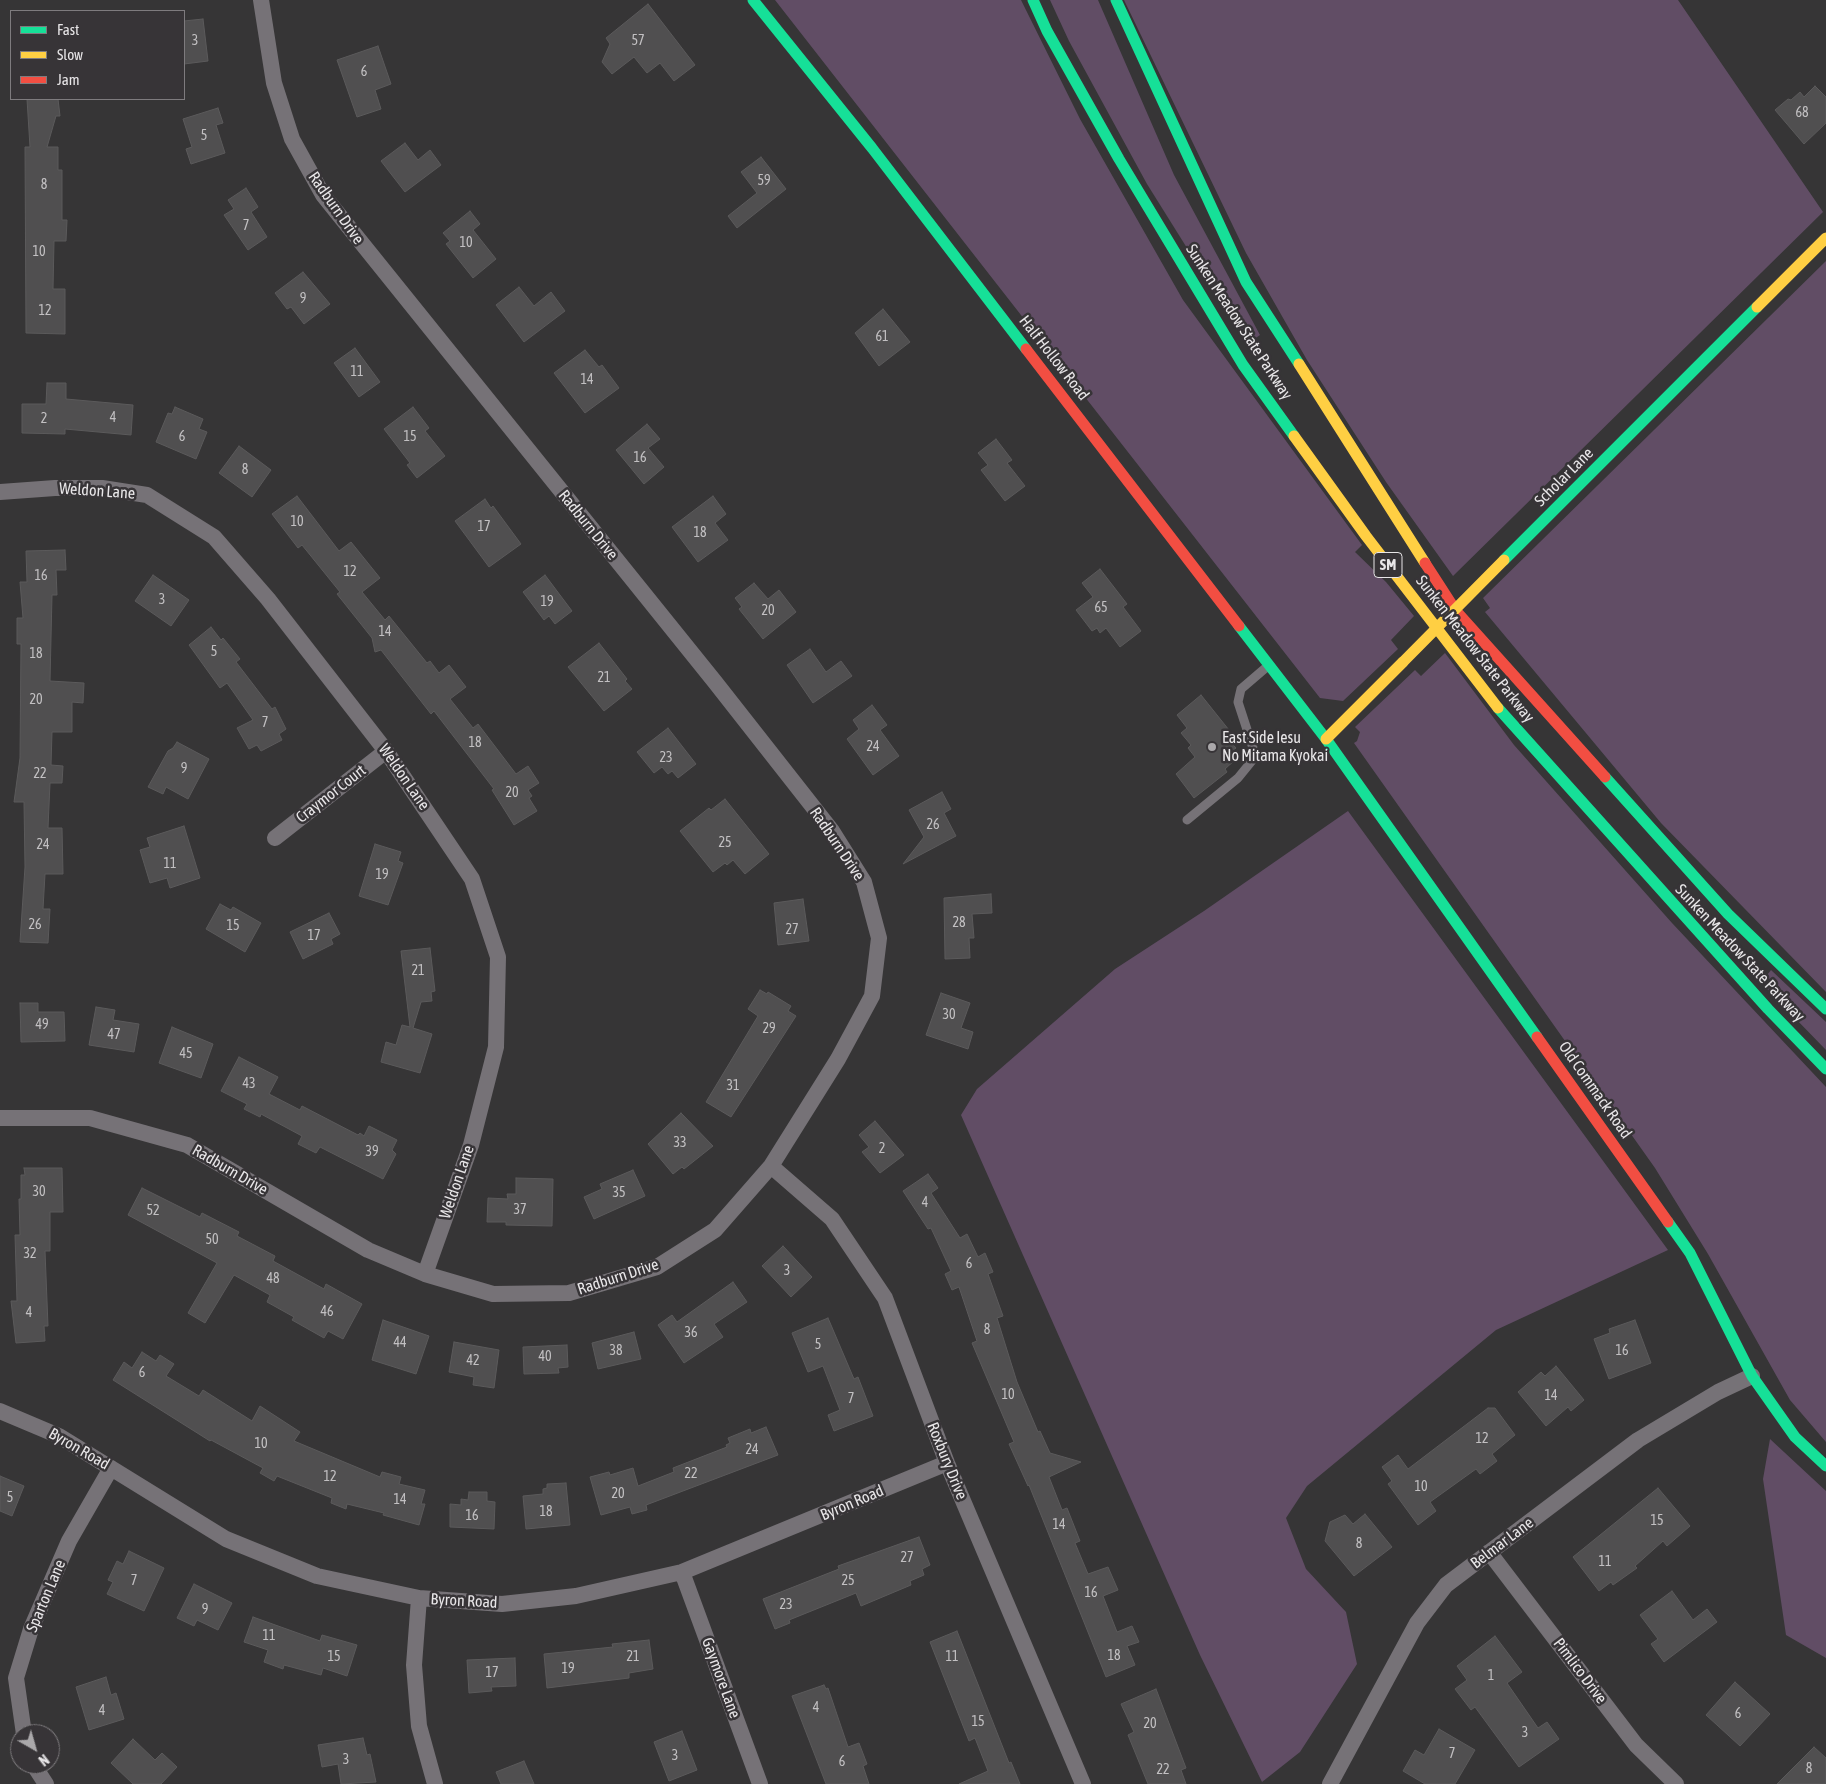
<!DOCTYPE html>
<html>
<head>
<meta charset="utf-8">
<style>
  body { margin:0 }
  #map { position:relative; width:1826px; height:1784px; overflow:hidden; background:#363536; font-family:"Asap Condensed",sans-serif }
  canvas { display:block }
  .legend { position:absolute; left:10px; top:10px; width:175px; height:90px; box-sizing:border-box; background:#373437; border:1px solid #7e7b7e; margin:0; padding:6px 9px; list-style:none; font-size:15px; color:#e8e6e8 }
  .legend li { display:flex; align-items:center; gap:10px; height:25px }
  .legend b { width:25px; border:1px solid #7e7b7e }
  .north { position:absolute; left:10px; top:1724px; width:50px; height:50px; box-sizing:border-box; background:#373437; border:1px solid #7e7b7e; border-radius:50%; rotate:142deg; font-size:14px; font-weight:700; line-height:20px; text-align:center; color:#e8e6e8 }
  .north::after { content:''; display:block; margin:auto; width:18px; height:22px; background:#aaa8aa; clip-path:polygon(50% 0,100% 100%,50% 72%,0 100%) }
</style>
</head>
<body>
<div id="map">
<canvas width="1826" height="1784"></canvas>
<ul class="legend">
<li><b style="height:6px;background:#16e098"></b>Fast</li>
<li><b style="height:6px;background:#ffcf43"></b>Slow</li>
<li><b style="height:6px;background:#f24e42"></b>Jam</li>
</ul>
<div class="north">N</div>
</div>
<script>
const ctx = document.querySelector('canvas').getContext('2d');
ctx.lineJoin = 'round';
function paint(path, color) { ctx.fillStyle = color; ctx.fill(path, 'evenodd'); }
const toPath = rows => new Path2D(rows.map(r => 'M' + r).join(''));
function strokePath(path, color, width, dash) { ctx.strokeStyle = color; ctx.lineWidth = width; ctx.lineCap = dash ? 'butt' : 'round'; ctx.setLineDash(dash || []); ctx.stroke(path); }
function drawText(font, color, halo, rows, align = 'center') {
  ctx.font = font + ' "Asap Condensed",sans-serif'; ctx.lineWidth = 5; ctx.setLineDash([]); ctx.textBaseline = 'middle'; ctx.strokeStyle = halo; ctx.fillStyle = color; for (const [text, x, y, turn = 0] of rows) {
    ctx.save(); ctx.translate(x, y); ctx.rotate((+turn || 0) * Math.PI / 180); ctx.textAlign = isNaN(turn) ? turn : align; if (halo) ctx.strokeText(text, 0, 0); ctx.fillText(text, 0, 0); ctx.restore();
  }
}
const green = toPath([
  [775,0,1021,0,1080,119,1183,300,1362,545,1355,552,1386,582,1414,616,1391,640,1398,649,1343,701,1320,698],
  [1050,0,1098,0,1174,175,1260,335,1247,344,1147,184,1069,41],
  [1124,0,1678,0,1823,212,1453,576,1386,482,1307,360,1246,253],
  [1826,261,1826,992,1661,823,1485,612,1490,608,1483,598],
  [1445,653,1514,745,1672,923,1826,1087,1826,1442,1790,1400,1708,1254,1655,1168,1354,743,1357,741,1360,732,1355,727,1415,670,1421,676],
  [1348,811,1668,1250,1496,1330,1307,1486,1286,1518,1306,1569,1346,1612,1357,1664,1300,1752,1262,1782,1200,1655,961,1115,977,1089,1115,969,1204,911],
  [1771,970,1826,1022,1826,1050,1761,983],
  [1770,1439,1826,1491,1826,1658,1786,1635,1763,1479]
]);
const building = toPath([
  [648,4,695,65,674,81,660,63,647,73,634,57,612,74,602,62,610,44,606,38,648,4],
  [203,19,208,61,184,64,184,21,203,19],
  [378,46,391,84,375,90,381,109,357,117,337,60,378,46],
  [1815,86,1826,97,1826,123,1804,144,1775,110,1788,99,1791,100,1800,92,1804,97,1815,86],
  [27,99,58,99,60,116,56,116,47,147,58,147,58,170,62,170,62,220,67,220,66,241,54,241,53,289,65,289,65,334,26,333,25,147,30,147,27,99],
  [218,108,223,123,216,125,225,153,191,164,186,149,192,147,183,119,218,108],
  [405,143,418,160,430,150,441,165,405,192,381,161,405,143],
  [761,157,786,189,737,228,728,216,757,193,741,172,761,157],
  [246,188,258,207,251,212,267,237,248,250,224,215,234,209,228,200,246,188],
  [470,211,480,224,473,230,496,259,473,278,446,244,450,241,443,233,470,211],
  [303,272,330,304,304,324,291,307,287,309,275,293,303,272],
  [519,287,534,306,551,292,565,311,524,342,496,305,519,287],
  [883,309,910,342,879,366,855,333,883,309],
  [355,348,380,382,359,397,334,363,355,348],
  [585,350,599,367,602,365,619,388,585,413,554,373,585,350],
  [47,383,66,383,66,399,133,405,131,435,65,429,65,434,22,433,22,404,46,404,47,383],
  [175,407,203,419,199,429,207,432,196,459,156,442,168,413,172,414,175,407],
  [413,407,429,428,425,431,445,456,417,478,407,465,410,463,384,429,413,407],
  [647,424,660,439,648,448,664,467,644,484,616,450,647,424],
  [996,439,1012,460,1007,463,1025,486,1005,501,981,470,988,465,978,453,996,439],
  [239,446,271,470,252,497,219,473,239,446],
  [297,496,339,551,351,542,380,578,362,592,385,620,389,616,427,663,430,661,439,673,449,665,466,687,450,699,473,728,478,724,516,774,528,766,539,783,528,790,532,796,529,798,537,811,514,825,492,790,494,789,434,711,431,714,381,650,375,652,372,638,337,594,340,592,302,545,298,548,272,514,297,496],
  [713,496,726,514,715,523,728,540,698,562,672,527,713,496],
  [485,499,491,508,493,506,521,544,489,567,455,521,485,499],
  [65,550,66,570,56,570,57,595,52,595,50,681,84,683,83,703,72,702,72,732,52,732,51,765,63,766,62,783,50,783,48,828,62,828,63,874,45,874,43,909,50,909,48,943,20,942,25,867,24,802,14,802,20,758,21,644,17,644,17,618,23,618,20,582,27,582,26,551,65,550],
  [1100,569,1127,604,1123,607,1141,631,1120,647,1106,628,1100,633,1097,628,1092,631,1076,610,1093,597,1082,583,1100,569],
  [153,575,189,600,171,626,135,601,153,575],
  [545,575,572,611,555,624,549,616,544,620,523,592,545,575],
  [754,583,768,599,779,590,796,612,763,639,739,609,742,607,735,598,754,583],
  [211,627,221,640,223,638,240,659,236,662,272,709,275,707,286,729,279,734,282,740,261,751,257,745,249,749,237,728,253,720,227,683,220,688,189,645,211,627],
  [599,643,627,679,625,681,632,689,604,711,568,667,599,643],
  [810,649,826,672,841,661,852,676,813,703,787,665,810,649],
  [1201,695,1233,735,1228,739,1236,748,1231,752,1236,759,1225,769,1227,772,1194,798,1176,774,1195,757,1188,748,1191,745,1181,733,1187,728,1177,715,1201,695],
  [872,705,887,725,880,730,899,756,873,775,847,739,859,729,853,720,872,705],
  [668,728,696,764,678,778,672,771,668,774,662,767,654,773,637,752,668,728],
  [177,742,209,759,188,799,166,787,163,794,148,787,168,751,173,748,177,742],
  [942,792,951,809,944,813,956,836,903,864,924,837,909,810,942,792],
  [725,799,769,854,745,874,733,860,727,865,725,863,713,872,680,831,709,808,711,810,725,799],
  [184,826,200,878,170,888,167,878,150,883,140,850,150,847,147,838,184,826],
  [375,844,401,852,398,861,403,863,388,905,359,896,375,844],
  [991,894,992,913,972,914,974,938,969,938,970,958,945,959,944,898,991,894],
  [803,899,809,941,778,945,774,903,803,899],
  [220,904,231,910,233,907,261,923,245,952,206,929,220,904],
  [329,913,340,934,331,939,333,944,303,959,290,932,329,913],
  [430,948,435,991,431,992,432,1001,421,1002,413,1028,432,1034,420,1073,381,1062,386,1042,396,1045,402,1025,410,1027,401,951,430,948],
  [760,990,767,994,768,992,791,1006,788,1011,796,1016,731,1117,706,1102,758,1016,748,1009,760,990],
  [941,993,970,1003,961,1028,973,1032,968,1049,926,1035,941,993],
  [20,1003,38,1003,38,1012,64,1012,65,1041,21,1042,20,1003],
  [96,1007,115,1010,113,1020,139,1024,134,1052,89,1045,96,1007],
  [172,1027,213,1044,201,1078,159,1063,172,1027],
  [239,1057,278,1077,269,1094,300,1110,302,1106,358,1135,360,1133,364,1136,369,1126,397,1140,392,1150,396,1154,383,1179,320,1147,316,1153,298,1144,302,1136,261,1114,260,1117,244,1109,247,1104,221,1091,239,1057],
  [681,1113,713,1146,684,1169,682,1167,673,1174,648,1144,681,1113],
  [875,1121,904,1155,880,1173,862,1152,869,1147,859,1135,875,1121],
  [24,1168,62,1168,63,1212,50,1212,50,1251,45,1251,48,1326,44,1326,45,1341,16,1343,11,1301,17,1301,15,1235,20,1235,19,1199,21,1199,21,1175,25,1175,24,1168],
  [633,1170,645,1196,594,1219,584,1197,602,1189,600,1184,633,1170],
  [928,1174,938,1188,931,1193,960,1238,967,1234,978,1257,985,1253,993,1272,988,1274,1003,1316,997,1318,1017,1382,1038,1432,1040,1431,1050,1453,1081,1462,1049,1477,1062,1510,1067,1508,1080,1541,1075,1543,1088,1574,1108,1567,1118,1590,1103,1596,1117,1632,1132,1626,1139,1642,1127,1646,1135,1665,1106,1677,1029,1485,1028,1486,1009,1444,1014,1442,972,1343,977,1341,959,1287,952,1290,945,1274,951,1271,931,1228,928,1229,903,1191,928,1174],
  [516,1178,553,1179,552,1226,506,1225,506,1222,487,1222,488,1198,508,1199,507,1194,516,1194,516,1178],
  [142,1188,200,1217,202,1213,239,1232,237,1236,275,1256,273,1261,324,1289,326,1284,362,1304,343,1339,328,1331,324,1338,292,1320,294,1317,267,1302,270,1295,234,1275,205,1323,188,1313,217,1263,128,1215,142,1188],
  [783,1246,812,1277,791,1297,762,1266,783,1246],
  [733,1282,747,1302,714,1324,723,1337,684,1363,658,1325,672,1315,677,1322,733,1282],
  [828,1318,854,1379,858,1377,873,1416,834,1431,828,1415,840,1410,823,1366,808,1372,792,1333,828,1318],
  [383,1320,429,1336,416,1374,372,1360,383,1320],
  [1635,1320,1651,1363,1609,1379,1594,1339,1610,1333,1609,1329,1635,1320],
  [634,1332,641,1359,598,1369,592,1343,634,1332],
  [454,1342,499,1350,494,1388,473,1385,474,1377,449,1372,454,1342],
  [567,1345,568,1367,558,1368,559,1373,524,1374,523,1347,567,1345],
  [142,1352,156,1361,160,1355,174,1364,166,1376,199,1396,203,1390,252,1421,260,1406,300,1432,294,1441,380,1477,382,1472,401,1477,399,1484,425,1490,421,1504,425,1504,419,1525,383,1515,384,1513,347,1504,346,1509,331,1503,332,1498,277,1476,274,1481,260,1473,263,1468,211,1440,210,1441,113,1380,124,1362,132,1368,142,1352],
  [1556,1366,1584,1400,1571,1411,1568,1407,1546,1426,1518,1392,1541,1372,1545,1376,1556,1366],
  [1488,1408,1495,1408,1515,1435,1492,1454,1497,1461,1480,1474,1476,1469,1430,1502,1436,1511,1418,1525,1388,1484,1392,1481,1382,1467,1398,1455,1408,1469,1488,1408],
  [766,1427,778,1455,646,1505,647,1510,632,1514,630,1507,601,1515,590,1477,609,1472,610,1475,633,1468,638,1486,674,1472,673,1468,727,1447,726,1445,730,1443,728,1438,750,1429,751,1433,766,1427],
  [0,1476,24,1486,12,1516,0,1511,0,1476],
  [566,1483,570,1525,526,1529,523,1496,543,1494,543,1489,547,1488,547,1484,566,1483],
  [1658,1488,1690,1526,1667,1546,1663,1541,1635,1566,1637,1568,1613,1585,1611,1582,1599,1591,1573,1557,1658,1488],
  [469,1492,487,1492,487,1501,495,1502,494,1529,450,1527,450,1504,461,1505,461,1499,468,1500,469,1492],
  [1365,1514,1392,1547,1354,1576,1325,1541,1330,1522,1345,1515,1353,1524,1365,1514],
  [919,1537,930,1565,922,1569,924,1575,910,1581,911,1585,861,1606,856,1593,789,1620,790,1623,775,1629,763,1599,839,1569,838,1566,919,1537],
  [129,1551,164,1568,144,1611,107,1594,113,1582,108,1580,117,1561,123,1564,129,1551],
  [194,1584,232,1603,218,1630,197,1620,194,1626,177,1618,194,1584],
  [1672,1591,1693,1620,1707,1609,1717,1622,1664,1662,1651,1644,1658,1639,1640,1615,1672,1591],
  [253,1617,320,1641,322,1635,357,1645,347,1676,323,1668,321,1675,284,1665,283,1669,264,1662,268,1650,244,1642,253,1617],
  [957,1631,1009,1763,1011,1762,1020,1784,959,1784,988,1771,975,1738,969,1741,930,1642,957,1631],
  [1495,1636,1522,1672,1507,1683,1538,1728,1547,1722,1559,1739,1519,1767,1475,1707,1471,1710,1455,1689,1467,1680,1457,1666,1495,1636],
  [649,1640,653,1669,629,1673,629,1678,547,1688,544,1654,613,1647,612,1644,649,1640],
  [515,1658,516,1686,491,1687,492,1691,469,1693,467,1660,515,1658],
  [106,1677,111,1695,116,1693,124,1719,89,1730,76,1687,106,1677],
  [1735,1682,1770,1714,1740,1746,1706,1715,1735,1682],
  [824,1685,826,1689,828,1688,848,1747,859,1743,867,1764,863,1766,869,1784,826,1784,792,1696,824,1685],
  [1156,1689,1186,1768,1181,1770,1186,1784,1148,1784,1128,1735,1134,1732,1121,1704,1156,1689],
  [1439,1729,1475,1750,1455,1784,1425,1784,1403,1771,1415,1750,1424,1755,1439,1729],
  [682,1731,697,1770,669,1781,654,1742,682,1731],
  [363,1738,367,1755,370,1754,376,1782,341,1784,338,1764,322,1767,318,1745,363,1738],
  [133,1739,155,1760,162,1753,177,1767,161,1784,133,1784,111,1763,133,1739],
  [1814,1747,1826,1758,1826,1784,1777,1784,1814,1747],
  [524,1761,534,1784,501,1784,496,1772,524,1761]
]);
const lane = toPath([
  [1187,820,1238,778,1251,762,1253,748,1238,702,1241,689,1269,665]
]);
const street = toPath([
  [0,492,55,488,102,488,147,495,214,537,268,599,386,751,472,879,498,957,496,1047,471,1145,425,1274],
  [275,838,386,751],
  [0,1118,90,1118,187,1145,368,1250,425,1274,493,1294,569,1293,657,1267,715,1230,771,1166,838,1059,872,996,879,938,864,882,832,831,715,682,323,195,292,139,274,83,261,0],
  [771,1166,832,1219,885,1298,947,1463,1083,1784],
  [0,1411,59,1436,226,1539,317,1576,419,1598,502,1604,576,1596,682,1572,947,1463],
  [1489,1552,1636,1745,1676,1784],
  [682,1572,760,1784],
  [419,1598,414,1665,419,1726,435,1784],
  [24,1734,16,1678,31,1629,69,1541,111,1468],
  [33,1764,46,1784],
  [1330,1784,1417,1623,1446,1585,1638,1440,1718,1392,1752,1376]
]);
const fast = toPath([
  [753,0,872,148,1026,349],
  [1033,0,1047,31,1119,159,1243,365,1294,436],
  [1116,0,1246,282,1299,364],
  [1504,560,1757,307],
  [1239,626,1326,739,1537,1037],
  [1498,708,1768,1009,1826,1069],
  [1605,777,1728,914,1826,1009],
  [1668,1222,1690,1253,1752,1376,1795,1437,1826,1466]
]);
const slow = toPath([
  [1757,307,1826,238],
  [1299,364,1425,563],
  [1294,436,1366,536,1498,708],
  [1326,739,1403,662]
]);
const jam = toPath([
  [1026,349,1239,626],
  [1425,563,1456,611,1605,777],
  [1537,1037,1668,1222]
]);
const slowBridge = toPath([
  [1403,662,1504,560]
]);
const markers = [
  [1212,747,5,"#aaa8aa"]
];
const numberNames = [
  ["3",195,41],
  ["57",638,41],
  ["6",364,72],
  ["68",1802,113],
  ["5",204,136],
  ["59",764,181],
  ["8",44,185],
  ["7",246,226],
  ["10",466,243],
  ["10",39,252],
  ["9",303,299],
  ["12",45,311],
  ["61",882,337],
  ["11",357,372],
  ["14",587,380],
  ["4",113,418],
  ["2",44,419],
  ["6",182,437],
  ["15",410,437],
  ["16",640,458],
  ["8",245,470],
  ["10",297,522],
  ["17",484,527],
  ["18",700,533],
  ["12",350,572],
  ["16",41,576],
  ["3",162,600],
  ["19",547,602],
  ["65",1101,608],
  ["20",768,611],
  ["14",385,632],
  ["5",214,652],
  ["18",36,654],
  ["21",604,678],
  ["20",36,700],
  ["7",265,723],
  ["18",475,743],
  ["24",873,747],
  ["23",666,758],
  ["9",184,769],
  ["22",40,774],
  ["20",512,793],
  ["26",933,825],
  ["25",725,843],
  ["24",43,845],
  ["11",170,864],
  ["19",382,875],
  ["28",959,923],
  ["26",35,925],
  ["15",233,926],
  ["27",792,930],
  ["17",314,936],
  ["21",418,971],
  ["30",949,1015],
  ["49",42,1025],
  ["29",769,1029],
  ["47",114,1035],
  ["45",186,1054],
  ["43",249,1084],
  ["31",733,1086],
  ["33",680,1143],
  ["2",882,1149],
  ["39",372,1152],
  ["30",39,1192],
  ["35",619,1193],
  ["4",925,1203],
  ["37",520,1210],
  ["52",153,1211],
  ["50",212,1240],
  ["32",30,1254],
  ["6",969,1264],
  ["3",787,1271],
  ["48",273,1279],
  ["46",327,1312],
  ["4",29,1313],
  ["8",987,1330],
  ["36",691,1333],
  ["44",400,1343],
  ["5",818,1345],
  ["38",616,1351],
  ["16",1622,1351],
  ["40",545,1357],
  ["42",473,1361],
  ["6",142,1373],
  ["10",1008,1395],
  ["14",1551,1396],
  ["7",851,1399],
  ["12",1482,1439],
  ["10",261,1444],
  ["24",752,1450],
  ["22",691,1474],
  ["12",330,1477],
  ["10",1421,1487],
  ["20",618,1494],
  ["5",10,1498],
  ["14",400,1500],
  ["18",546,1512],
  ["16",472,1516],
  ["15",1657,1521],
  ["14",1059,1525],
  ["8",1359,1544],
  ["27",907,1558],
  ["11",1605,1562],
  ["7",134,1581],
  ["25",848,1581],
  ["16",1091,1593],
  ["23",786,1605],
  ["9",205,1610],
  ["11",269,1636],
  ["18",1114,1656],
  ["15",334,1657],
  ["21",633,1657],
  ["11",952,1657],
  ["19",568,1669],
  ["17",492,1673],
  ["1",1491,1676],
  ["4",816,1708],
  ["4",102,1711],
  ["6",1738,1714],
  ["15",978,1722],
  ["20",1150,1724],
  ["3",1525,1733],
  ["7",1452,1754],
  ["3",675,1756],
  ["3",346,1760],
  ["6",842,1762],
  ["8",1809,1769],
  ["22",1163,1770]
];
const shields = [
  [1388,565,28]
];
const shieldNames = [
  ["SM",1388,565]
];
const streetNames = [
  ["Radburn Drive",336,208,55],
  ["Sunken Meadow State Parkway",1239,322,57],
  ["Half Hollow Road",1054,358,52],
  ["Scholar Lane",1564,477,-45],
  ["Weldon Lane",97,491,4],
  ["Radburn Drive",588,525,51],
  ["Sunken Meadow State Parkway",1475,649,52],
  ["Weldon Lane",404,777,55],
  ["Craymor Court",331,794,-38],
  ["Radburn Drive",837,844,56],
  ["Sunken Meadow State Parkway",1740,953,47],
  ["Old Commack Road",1595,1090,55],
  ["Radburn Drive",230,1170,30],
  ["Weldon Lane",457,1182,-71],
  ["Radburn Drive",618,1277,-18],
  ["Byron Road",79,1449,30],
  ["Roxbury Drive",947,1461,68],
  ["Byron Road",852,1503,-23],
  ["Belmar Lane",1502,1543,-37],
  ["Sparton Lane",46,1596,-67],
  ["Byron Road",464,1601,3],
  ["Pimlico Drive",1580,1671,53],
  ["Gaymore Lane",721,1678,70]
];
const poiNames = [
  ["East Side Iesu",1222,738],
  ["No Mitama Kyokai",1222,756]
];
paint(green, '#614d65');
paint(building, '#504f50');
strokePath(building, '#5b5a5b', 1);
strokePath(lane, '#767277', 9);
strokePath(street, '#767277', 16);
strokePath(fast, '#16e098', 11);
strokePath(slow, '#ffcf43', 11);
strokePath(jam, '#f24e42', 11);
strokePath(slowBridge, '#ffcf43', 11);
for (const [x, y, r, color] of markers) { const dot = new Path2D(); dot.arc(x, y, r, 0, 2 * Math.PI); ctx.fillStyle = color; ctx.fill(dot); strokePath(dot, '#373437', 2); }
drawText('14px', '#c2c0c2', null, numberNames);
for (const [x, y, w] of shields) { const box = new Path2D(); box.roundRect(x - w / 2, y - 12.5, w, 25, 4); ctx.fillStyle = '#373437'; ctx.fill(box); strokePath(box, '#e8e6e8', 1); }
drawText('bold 15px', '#e8e6e8', null, shieldNames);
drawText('16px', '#e8e6e8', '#373437', streetNames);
drawText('16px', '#e8e6e8', '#373437', poiNames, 'left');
</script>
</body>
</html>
